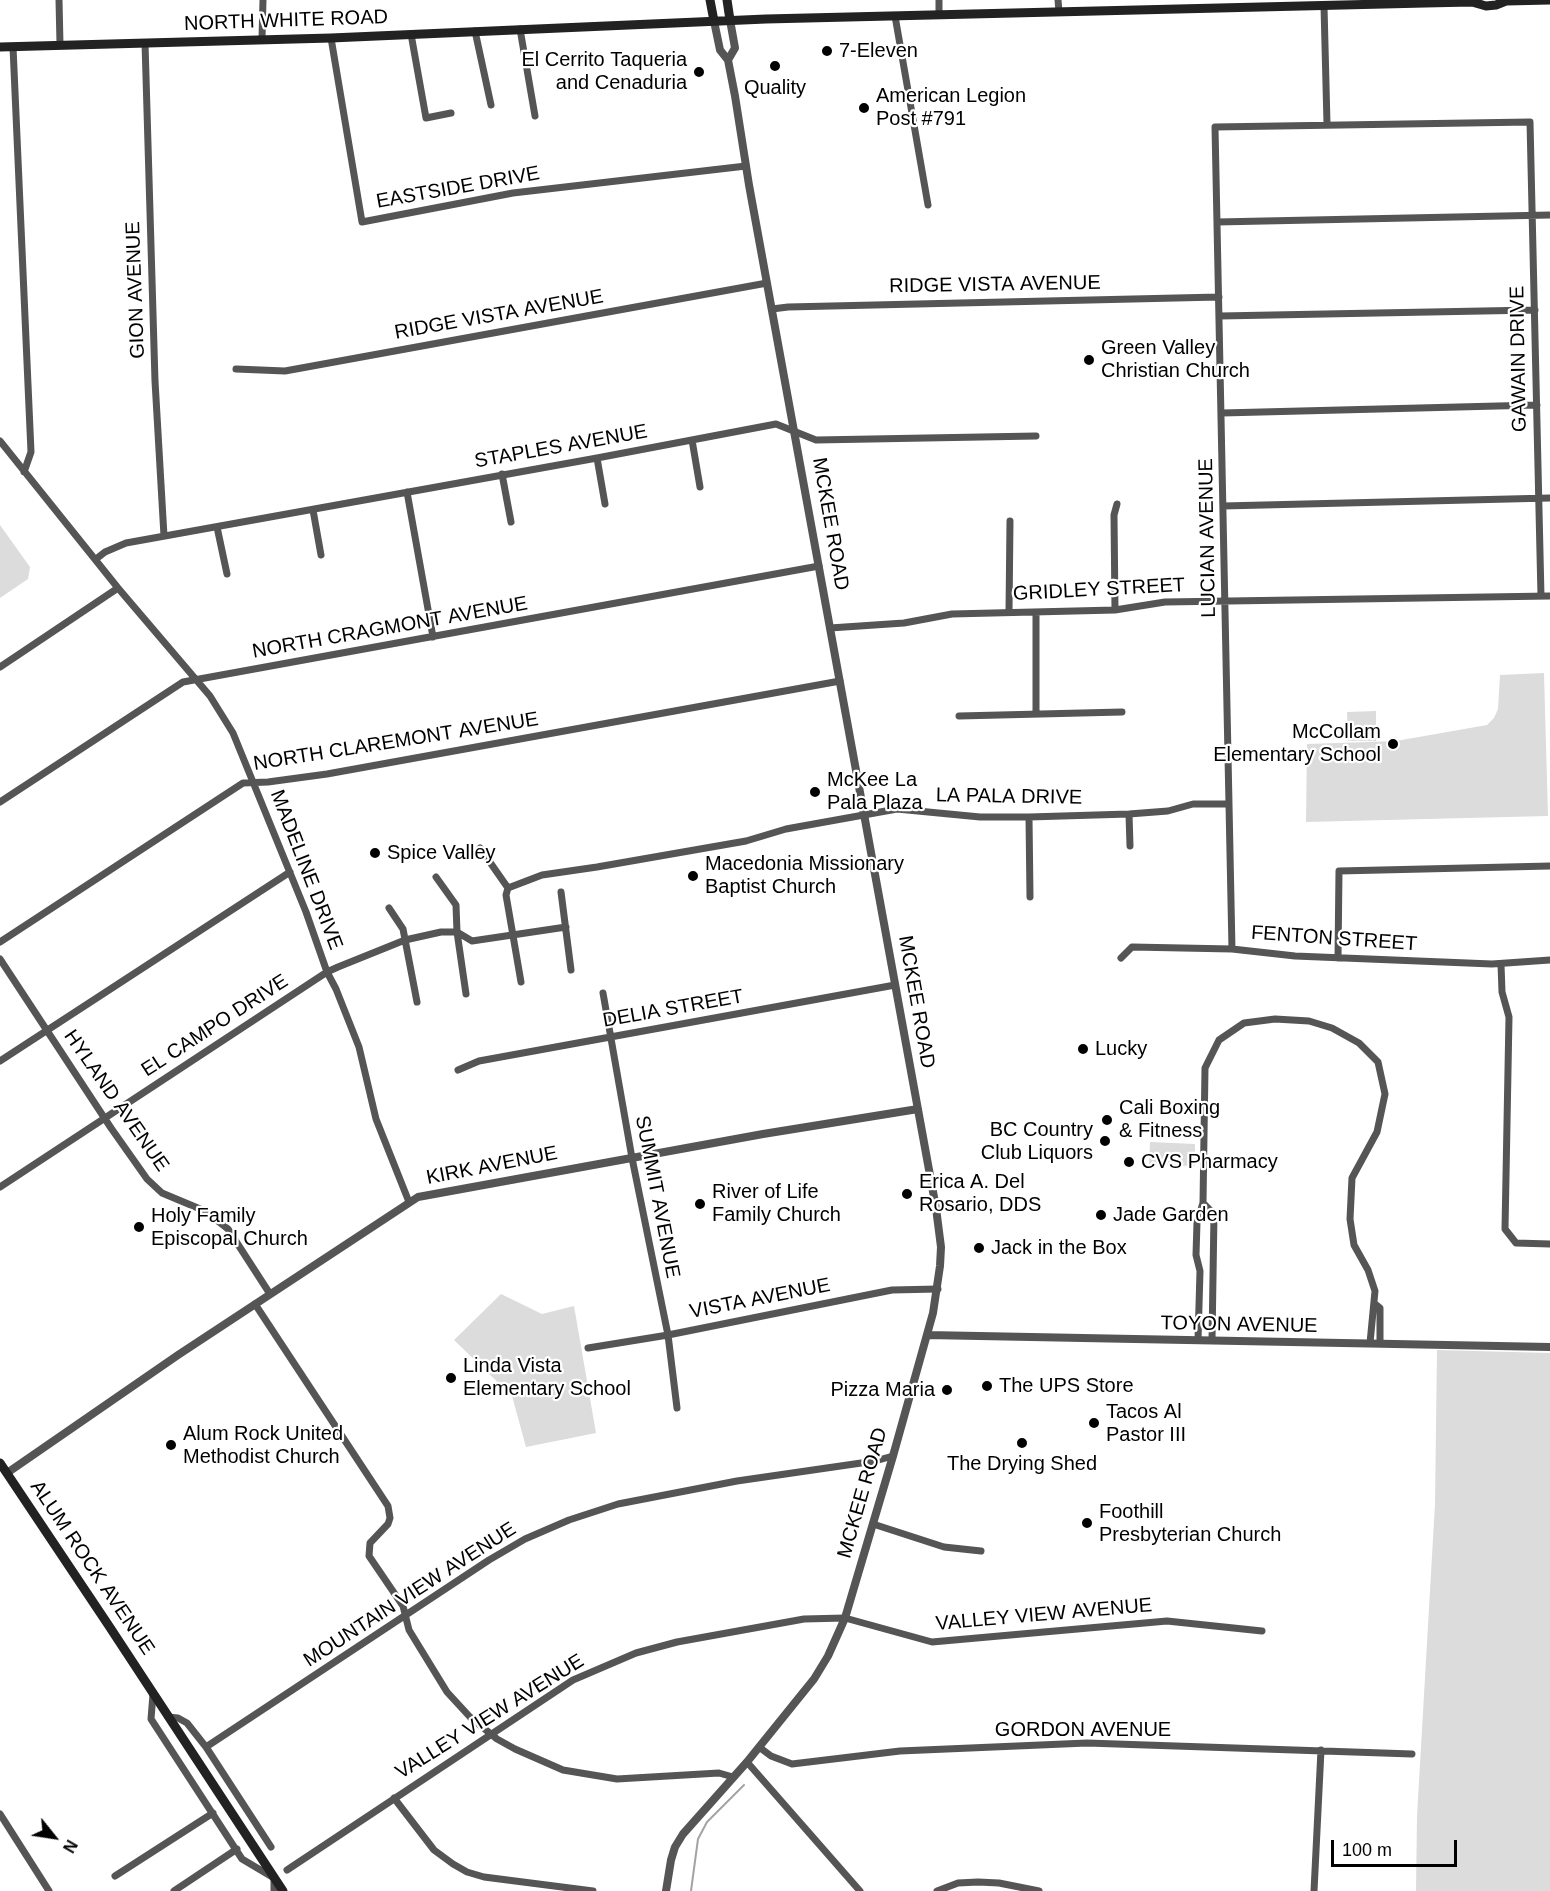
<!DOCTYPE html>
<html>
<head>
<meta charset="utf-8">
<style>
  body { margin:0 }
  #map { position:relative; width:1550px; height:1891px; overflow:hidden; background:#fff; font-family:Arial,sans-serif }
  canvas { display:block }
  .north { position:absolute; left:24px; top:1807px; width:60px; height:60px; -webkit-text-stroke:4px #fff; paint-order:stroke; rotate:120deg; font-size:16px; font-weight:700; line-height:24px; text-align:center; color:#000 }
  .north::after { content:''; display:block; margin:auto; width:21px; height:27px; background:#000; clip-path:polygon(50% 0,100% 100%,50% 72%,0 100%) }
  .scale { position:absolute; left:1331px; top:1840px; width:126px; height:27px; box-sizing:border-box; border:3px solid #000; border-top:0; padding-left:8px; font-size:18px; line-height:21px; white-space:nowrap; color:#000; -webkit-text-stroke:4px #fff; paint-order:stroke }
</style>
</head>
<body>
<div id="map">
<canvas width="1550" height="1891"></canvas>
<div class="north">N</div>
<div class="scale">100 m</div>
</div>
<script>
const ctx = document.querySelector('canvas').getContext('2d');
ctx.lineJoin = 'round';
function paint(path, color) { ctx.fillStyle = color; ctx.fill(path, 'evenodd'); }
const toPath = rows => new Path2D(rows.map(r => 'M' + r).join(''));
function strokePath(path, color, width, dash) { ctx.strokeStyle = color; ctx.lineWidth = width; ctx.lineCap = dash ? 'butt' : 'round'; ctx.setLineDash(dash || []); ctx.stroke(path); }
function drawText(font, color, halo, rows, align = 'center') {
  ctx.font = font + ' Arial,sans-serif'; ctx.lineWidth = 4.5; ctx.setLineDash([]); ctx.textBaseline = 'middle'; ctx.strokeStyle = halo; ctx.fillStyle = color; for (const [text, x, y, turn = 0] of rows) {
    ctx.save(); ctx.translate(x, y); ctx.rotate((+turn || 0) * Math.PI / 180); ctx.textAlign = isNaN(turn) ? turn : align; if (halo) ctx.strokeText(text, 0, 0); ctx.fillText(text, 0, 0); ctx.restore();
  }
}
const green = toPath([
  [0,525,30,567,28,579,0,598],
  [1544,673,1548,816,1306,822,1307,744,1396,741,1487,725,1494,718,1498,709,1500,675],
  [1376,711,1376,741,1348,741,1347,712],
  [1150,1142,1195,1144,1195,1166,1149,1165],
  [501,1294,542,1314,574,1306,596,1433,526,1447,512,1396,454,1340],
  [1437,1350,1550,1353,1550,1891,1416,1891,1417,1816,1435,1504]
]);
const stream = toPath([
  [691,1891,698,1839,707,1822,744,1785]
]);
const minor = toPath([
  [59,0,60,44],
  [939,0,939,15],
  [1058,0,1059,12],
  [1324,6,1327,124],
  [895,16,928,205],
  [520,29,535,116],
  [475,31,491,105],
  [411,34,426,118,451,113],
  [331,38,362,222,513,193,746,166],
  [262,39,263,0],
  [145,43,155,381,164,536],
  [13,47,31,452,24,472],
  [1217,222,1550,215],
  [772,309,788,307,1219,297],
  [1220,316,1535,310],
  [236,369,285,371,767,283],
  [1222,413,1537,405],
  [692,440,700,487],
  [0,441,118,588,210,696,233,733,306,912,327,972,336,989,359,1047,376,1119,409,1202],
  [597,458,605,504],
  [502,474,511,522],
  [407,492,433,637],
  [1223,506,1550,498],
  [313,510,321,555],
  [217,527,227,574],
  [96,559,105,552,126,543,597,458,776,424,816,440,1036,436],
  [1115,610,1114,515,1117,504],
  [1009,612,1010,521],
  [1036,612,1036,713],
  [830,628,904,623,952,614,1115,610,1165,602,1550,596],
  [0,667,118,588],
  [959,716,1122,712],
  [0,802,183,682,819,566],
  [1129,814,1130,846],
  [1029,817,1030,897],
  [480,848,508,888],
  [436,877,456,905,457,932,466,994],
  [561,892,571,970],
  [389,908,403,929,417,1002],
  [0,942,243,783,268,782,327,774,840,681],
  [1232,949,1215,127,1530,122,1541,596],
  [1121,958,1132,947,1232,949,1295,956,1492,964,1550,960],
  [1338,958,1339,871,1550,866],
  [0,959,111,1128,147,1179,162,1193,205,1211,228,1229,270,1294],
  [1501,964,1502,992,1509,1017,1505,1229,1516,1243,1550,1244],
  [521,982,506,895,508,888,542,875,597,867,746,841,786,829,897,809,980,817,1029,817,1129,814,1168,811,1193,804,1229,804],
  [603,993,632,1158,668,1335,677,1408],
  [0,1061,290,872],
  [458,1070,479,1061,895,985],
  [0,1187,327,972,338,967,405,940,441,932,457,932,472,941,566,927],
  [1203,1203,1214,1214,1212,1340],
  [255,1304,388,1506,390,1518,388,1524,370,1543,369,1556,403,1606,409,1630,447,1692,470,1717,497,1739,515,1749,563,1770,617,1779,719,1773,733,1777],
  [1375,1304,1380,1308,1380,1343],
  [1198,1340,1200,1271,1196,1255,1197,1222,1203,1203,1205,1068,1219,1040,1244,1023,1275,1019,1309,1021,1332,1028,1359,1043,1378,1062,1385,1094,1377,1132,1352,1178,1350,1219,1354,1245,1368,1270,1375,1291,1370,1343],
  [588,1348,668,1335,892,1290,938,1289],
  [873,1524,944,1547,981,1551],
  [153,1694,151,1719,242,1859,274,1878,274,1891],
  [168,1717,178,1718,187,1723,206,1747,271,1847],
  [206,1747,489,1560,525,1539,569,1520,618,1504,737,1481,875,1461,893,1456],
  [759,1747,771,1756,792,1764,900,1751,1087,1743,1412,1754],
  [747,1762,860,1891],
  [394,1798,434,1850,453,1864,467,1872,484,1877,593,1891],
  [0,1814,49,1891],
  [287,1870,573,1680,636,1653,677,1642,804,1619,845,1618,932,1642,1167,1621,1262,1631],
  [115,1876,213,1813],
  [174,1891,237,1849],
  [937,1891,958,1883,978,1882,999,1883,1039,1891],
  [1314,1891,1321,1750]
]);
const tertiary = toPath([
  [728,60,735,48,730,20],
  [927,1335,1550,1347],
  [7,1473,178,1355,418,1197,763,1134,918,1109],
  [666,1891,671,1860,675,1847,683,1834,747,1762,814,1679,828,1656,845,1618,893,1456,933,1313,940,1266,941,1247,936,1208,749,185,735,96,728,60,720,50,714,21]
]);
const secondary = toPath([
  [710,0,714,21],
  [727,0,730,20],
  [0,47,331,38,766,19,1425,3,1472,2,1486,6,1496,5,1506,1,1550,0],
  [0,1463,109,1626,283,1891]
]);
const markers = [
  [827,51,6,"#000"],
  [775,66,6,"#000"],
  [699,72,6,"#000"],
  [864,108,6,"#000"],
  [1089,360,6,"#000"],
  [1393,744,6,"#000"],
  [815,792,6,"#000"],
  [375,853,6,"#000"],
  [693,876,6,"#000"],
  [1083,1049,6,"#000"],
  [1107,1120,6,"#000"],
  [1105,1141,6,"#000"],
  [1129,1162,6,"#000"],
  [907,1194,6,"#000"],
  [700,1204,6,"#000"],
  [1101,1215,6,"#000"],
  [139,1227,6,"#000"],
  [979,1248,6,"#000"],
  [451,1378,6,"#000"],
  [987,1386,6,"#000"],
  [947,1390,6,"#000"],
  [1094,1423,6,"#000"],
  [1022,1443,6,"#000"],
  [171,1445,6,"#000"],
  [1087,1523,6,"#000"]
];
const streetNames = [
  ["NORTH WHITE ROAD",286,21,-2],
  ["EASTSIDE DRIVE",458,188,-10],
  ["RIDGE VISTA AVENUE",995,285,-1],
  ["GION AVENUE",136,290,-92],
  ["RIDGE VISTA AVENUE",499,315,-10],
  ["GAWAIN DRIVE",1519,359,-91],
  ["STAPLES AVENUE",561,447,-10],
  ["MCKEE ROAD",830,524,80],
  ["LUCIAN AVENUE",1208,538,-91],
  ["GRIDLEY STREET",1099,590,-3],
  ["NORTH CRAGMONT AVENUE",390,628,-10],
  ["NORTH CLAREMONT AVENUE",396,742,-9],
  ["LA PALA DRIVE",1009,797,1],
  ["MADELINE DRIVE",306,870,69],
  ["FENTON STREET",1334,939,4],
  ["MCKEE ROAD",916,1002,80],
  ["DELIA STREET",673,1009,-10],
  ["EL CAMPO DRIVE",215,1026,-33],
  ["HYLAND AVENUE",116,1101,55],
  ["KIRK AVENUE",492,1166,-11],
  ["SUMMIT AVENUE",657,1197,79],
  ["VISTA AVENUE",760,1299,-11],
  ["TOYON AVENUE",1239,1325,1],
  ["MCKEE ROAD",863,1493,-74],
  ["ALUM ROCK AVENUE",92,1568,56],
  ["MOUNTAIN VIEW AVENUE",410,1595,-33],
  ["VALLEY VIEW AVENUE",1044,1615,-5],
  ["VALLEY VIEW AVENUE",490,1717,-32],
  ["GORDON AVENUE",1083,1730]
];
const poiNames = [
  ["7-Eleven",839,51],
  ["El Cerrito Taqueria",687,60,"right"],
  ["and Cenaduria",687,83,"right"],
  ["Quality",775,88,"center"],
  ["American Legion",876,96],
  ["Post #791",876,119],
  ["Green Valley",1101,348],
  ["Christian Church",1101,371],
  ["McCollam",1381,732,"right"],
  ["Elementary School",1381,755,"right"],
  ["McKee La",827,780],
  ["Pala Plaza",827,803],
  ["Spice Valley",387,853],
  ["Macedonia Missionary",705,864],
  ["Baptist Church",705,887],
  ["Lucky",1095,1049],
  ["Cali Boxing",1119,1108],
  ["& Fitness",1119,1131],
  ["BC Country",1093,1130,"right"],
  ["Club Liquors",1093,1153,"right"],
  ["CVS Pharmacy",1141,1162],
  ["Erica A. Del",919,1182],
  ["Rosario, DDS",919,1205],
  ["River of Life",712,1192],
  ["Family Church",712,1215],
  ["Jade Garden",1113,1215],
  ["Holy Family",151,1216],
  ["Episcopal Church",151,1239],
  ["Jack in the Box",991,1248],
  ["Linda Vista",463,1366],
  ["Elementary School",463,1389],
  ["The UPS Store",999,1386],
  ["Pizza Maria",935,1390,"right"],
  ["Tacos Al",1106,1412],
  ["Pastor III",1106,1435],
  ["Alum Rock United",183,1434],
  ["Methodist Church",183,1457],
  ["The Drying Shed",1022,1464,"center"],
  ["Foothill",1099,1512],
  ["Presbyterian Church",1099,1535]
];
paint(green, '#dcdcdc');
strokePath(stream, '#a3a3a3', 2);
strokePath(minor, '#555', 7);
strokePath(tertiary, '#555', 8);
strokePath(secondary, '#222', 9);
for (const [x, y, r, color] of markers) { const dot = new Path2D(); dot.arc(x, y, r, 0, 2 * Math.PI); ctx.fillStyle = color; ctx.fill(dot); strokePath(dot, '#fff', 2); }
drawText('20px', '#000', '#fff', streetNames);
drawText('20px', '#000', '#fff', poiNames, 'left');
</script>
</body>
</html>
